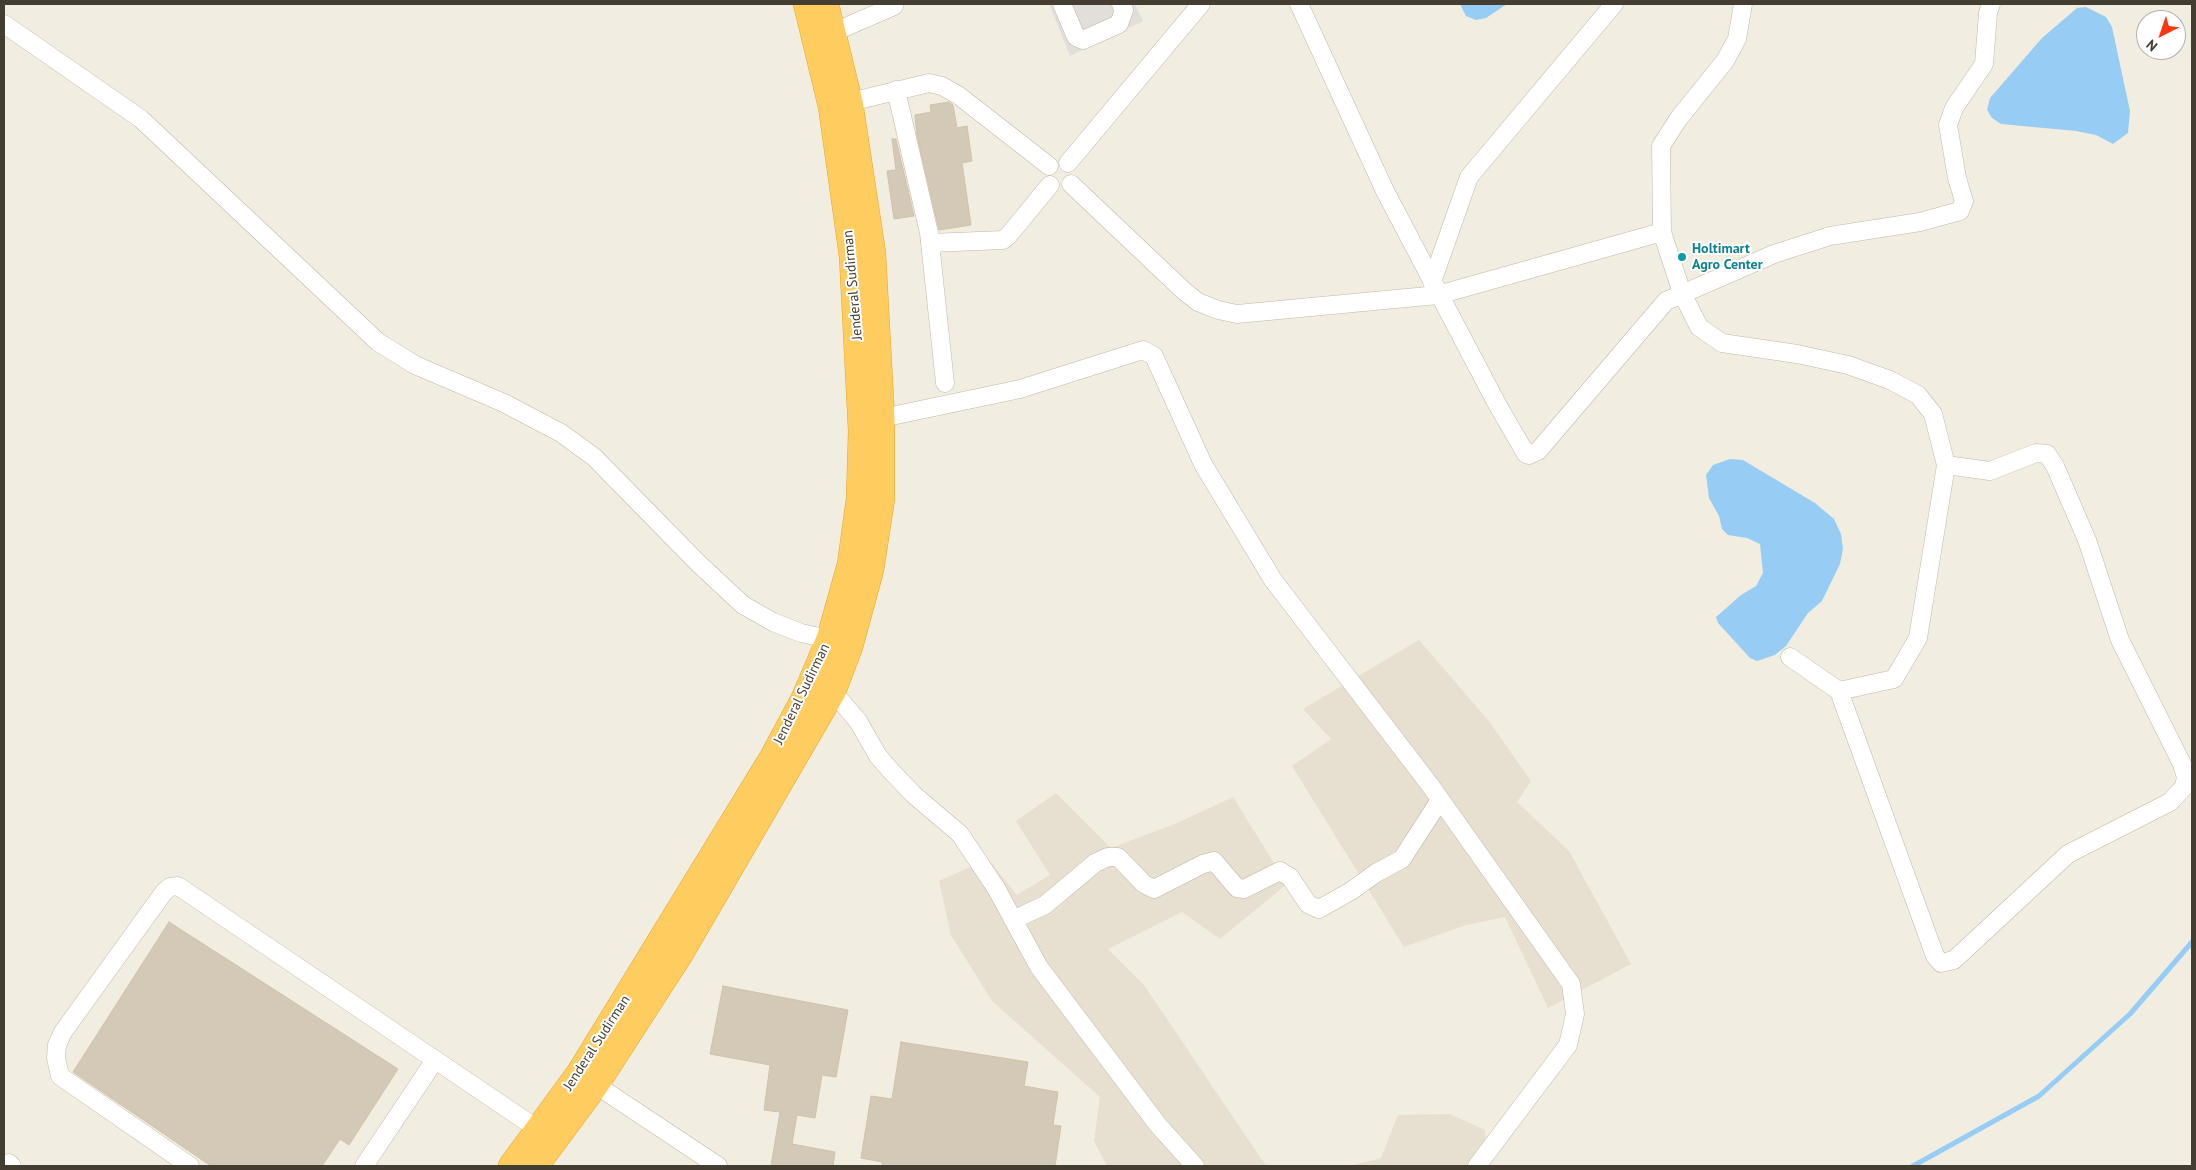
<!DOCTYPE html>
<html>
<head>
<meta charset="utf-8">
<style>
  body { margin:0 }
  #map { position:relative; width:2196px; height:1170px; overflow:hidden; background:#f2ede1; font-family:"PT Sans",sans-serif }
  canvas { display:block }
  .frame { position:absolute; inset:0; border:5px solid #443d32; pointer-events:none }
  .north { position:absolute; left:2136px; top:10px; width:50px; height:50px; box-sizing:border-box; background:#fff; border:1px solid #b4b1ad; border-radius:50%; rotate:221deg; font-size:14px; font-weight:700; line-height:20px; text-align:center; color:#443d32 }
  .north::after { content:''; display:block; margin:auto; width:18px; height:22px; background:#ff350b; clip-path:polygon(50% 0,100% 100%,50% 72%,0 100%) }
</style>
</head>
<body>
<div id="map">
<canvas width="2196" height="1170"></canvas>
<div class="frame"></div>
<div class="north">N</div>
</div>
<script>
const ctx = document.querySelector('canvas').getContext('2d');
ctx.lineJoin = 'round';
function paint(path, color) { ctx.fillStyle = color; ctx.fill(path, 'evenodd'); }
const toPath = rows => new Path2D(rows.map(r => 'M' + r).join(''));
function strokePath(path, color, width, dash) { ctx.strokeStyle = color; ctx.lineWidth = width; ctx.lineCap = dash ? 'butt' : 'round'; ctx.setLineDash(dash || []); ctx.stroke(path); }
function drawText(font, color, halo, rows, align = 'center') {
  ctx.font = font + ' "PT Sans",sans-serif'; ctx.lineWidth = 4; ctx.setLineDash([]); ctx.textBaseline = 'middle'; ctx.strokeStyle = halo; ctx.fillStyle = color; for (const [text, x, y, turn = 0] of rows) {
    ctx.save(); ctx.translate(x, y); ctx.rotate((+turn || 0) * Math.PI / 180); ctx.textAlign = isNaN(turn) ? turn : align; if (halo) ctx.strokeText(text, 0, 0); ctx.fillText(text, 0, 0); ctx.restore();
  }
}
const residential = toPath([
  [1419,640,1488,720,1531,781,1517,802,1569,851,1631,964,1548,1008,1505,917,1466,925,1404,947,1292,766,1331,739,1303,709],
  [1056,793,1111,848,1175,824,1233,797,1287,884,1220,939,1182,912,1108,949,1144,985,1266,1166,1107,1166,1094,1141,1100,1097,992,1001,951,935,939,881,988,859,1017,895,1050,875,1016,821],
  [1450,1114,1485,1130,1486,1151,1475,1166,1350,1166,1381,1158,1398,1115]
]);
const parking = toPath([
  [1049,4,1135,4,1143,21,1070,56]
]);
const water = toPath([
  [1460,4,1507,4,1486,18,1476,20,1466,16],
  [2086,7,2106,17,2112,27,2130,111,2128,133,2113,144,2096,135,2076,131,2001,124,1992,118,1987,110,1990,98,2042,38,2077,8],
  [1730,459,1743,460,1815,503,1834,519,1841,534,1843,549,1840,564,1822,601,1808,613,1786,646,1775,655,1757,661,1750,658,1718,623,1716,617,1741,595,1756,586,1763,573,1760,544,1747,538,1728,535,1722,529,1719,516,1709,498,1706,475,1713,465]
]);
const stream = toPath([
  [1913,1166,2039,1096,2130,1014,2192,942]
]);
const building = toPath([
  [949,102,953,105,957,128,967,126,972,161,962,163,971,225,939,230,917,136,915,115,931,112,930,105,949,102],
  [892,139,896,139,914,216,894,219,887,171,896,170,892,139],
  [169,922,398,1069,349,1145,340,1139,322,1166,211,1166,73,1072,169,922],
  [723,986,848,1010,836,1077,822,1075,815,1118,797,1115,792,1144,835,1152,833,1166,771,1166,780,1112,764,1110,770,1065,710,1054,723,986],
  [901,1042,1028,1062,1024,1086,1058,1092,1053,1125,1061,1126,1055,1166,882,1166,882,1162,861,1158,871,1096,892,1099,901,1042]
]);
const minor = toPath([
  [1062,4,1076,37,1083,40,1119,24,1124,10,1121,4],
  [1299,4,1385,191,1497,404,1526,454,1529,455,1538,451,1666,301,1774,254,1830,236,1920,222,1960,211,1964,201,1957,178,1948,125,1954,108,1984,64,1988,13,1991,4],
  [1743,4,1737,39,1725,61,1679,118,1661,146,1662,232,1682,293,1699,327,1722,343,1797,354,1848,365,1890,380,1918,395,1933,414,1946,465,1918,638,1894,679,1839,691],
  [4,24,141,119,378,342,415,365,504,403,561,433,594,457,698,563,743,605,773,622,801,633,829,639],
  [834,32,894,6],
  [896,90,929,233,945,383],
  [850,102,929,83,942,86,958,95,1049,166],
  [1068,163,1201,4],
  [1071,184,1184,291,1198,302,1218,310,1237,314,1438,295,1662,232],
  [930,243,1003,240,1008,236,1050,185],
  [1432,282,1469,177,1614,4],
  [882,418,1020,389,1143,350,1154,356,1203,464,1273,580,1430,785,1571,984,1575,1014,1568,1045,1477,1166],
  [1790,657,1839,691,1935,956,1941,963,1954,960,2068,854,2170,802,2184,787,2186,777,2182,764,2120,640,2087,540,2055,466,2047,454,2036,453,1990,471,1946,465],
  [833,692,858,721,878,756,891,771,914,795,960,834,996,888,1039,967,1158,1125,1195,1166],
  [1013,920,1045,905,1095,863,1108,857,1118,857,1144,884,1154,889,1203,864,1214,861,1237,888,1244,889,1280,871,1290,877,1308,904,1319,909,1351,891,1376,873,1402,859,1440,800],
  [596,1085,718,1166],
  [9,1163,12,1166],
  [190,1166,60,1076,56,1058,57,1045,63,1032,164,892,170,887,178,886,539,1130],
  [364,1166,435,1060]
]);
const highway = toPath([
  [511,1166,579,1073,773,756,804,698,829,639,850,564,859,498,861,431,852,257,831,107,806,4],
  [536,1166,596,1085,680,955,833,692,850,647,871,570,882,499,882,418,873,253,850,102,826,4]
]);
const markers = [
  [1682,257,5,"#0f9aa8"]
];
const cultureNames = [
  ["Holtimart",1692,249],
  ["Agro Center",1692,265]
];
const streetNames = [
  ["Jenderal Sudirman",853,285,-95],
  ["Jenderal Sudirman",802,694,-64],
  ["Jenderal Sudirman",597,1043,-57]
];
paint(residential, '#e7dfcf');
paint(parking, '#e2dfda');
paint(water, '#97cdf5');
strokePath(stream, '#97cdf5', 5);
paint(building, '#d4c9b6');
strokePath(building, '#d0c1a9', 1);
strokePath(minor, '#c1b8a6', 19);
strokePath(highway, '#e8a425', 26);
strokePath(minor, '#fff', 18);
strokePath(highway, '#ffcd5f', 25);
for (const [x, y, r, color] of markers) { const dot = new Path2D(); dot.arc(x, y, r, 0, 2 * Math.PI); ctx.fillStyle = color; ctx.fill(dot); strokePath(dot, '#fff', 2); }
drawText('bold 14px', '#0d838f', '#fff', cultureNames, 'left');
drawText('14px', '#443d32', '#fff', streetNames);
</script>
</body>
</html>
